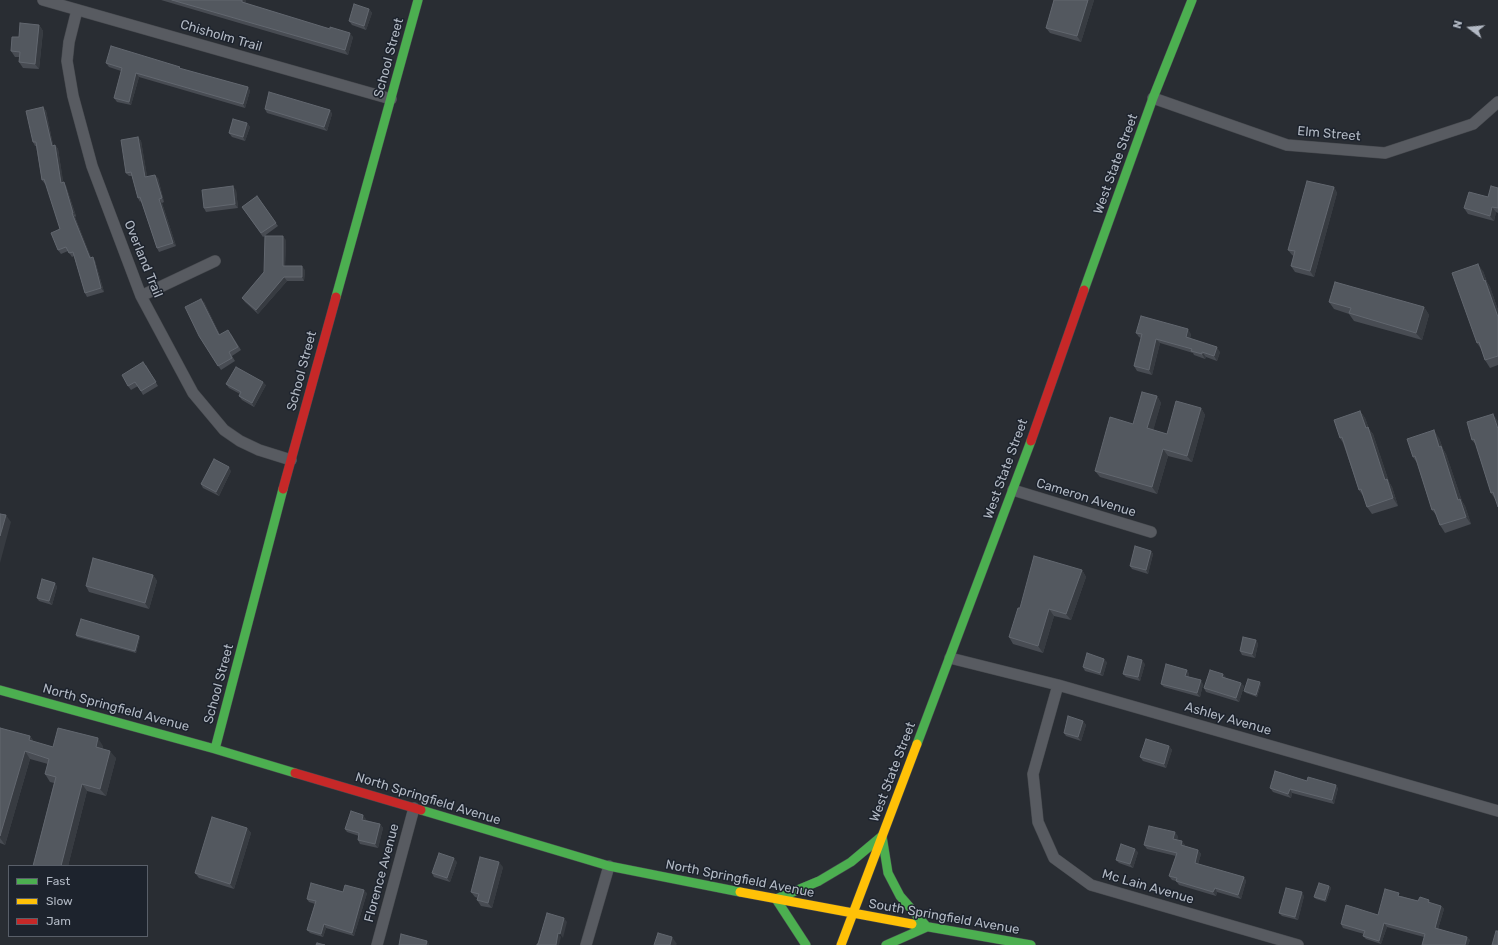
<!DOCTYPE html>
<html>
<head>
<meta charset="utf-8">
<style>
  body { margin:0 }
  #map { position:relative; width:1498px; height:945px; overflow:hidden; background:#292d33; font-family:Rubik,sans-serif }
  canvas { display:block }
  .legend { position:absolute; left:8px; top:865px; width:140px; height:72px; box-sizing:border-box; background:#1d232d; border:1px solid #595f69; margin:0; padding:5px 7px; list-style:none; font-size:12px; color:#b2b9c4 }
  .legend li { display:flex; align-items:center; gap:8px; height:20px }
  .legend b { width:20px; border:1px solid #595f69 }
  .north { position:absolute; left:1450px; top:8px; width:40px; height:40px; -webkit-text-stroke:3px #1d232d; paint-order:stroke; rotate:286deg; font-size:11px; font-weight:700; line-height:16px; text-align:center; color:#b2b9c4 }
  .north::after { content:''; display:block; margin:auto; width:14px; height:18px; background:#b2b9c4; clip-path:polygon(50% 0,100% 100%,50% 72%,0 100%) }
</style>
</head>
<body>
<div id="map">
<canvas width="1498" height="945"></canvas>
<ul class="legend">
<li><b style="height:5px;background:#4caf50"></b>Fast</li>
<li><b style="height:5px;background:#ffc107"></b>Slow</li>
<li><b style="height:5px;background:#c62828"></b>Jam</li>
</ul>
<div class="north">N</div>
</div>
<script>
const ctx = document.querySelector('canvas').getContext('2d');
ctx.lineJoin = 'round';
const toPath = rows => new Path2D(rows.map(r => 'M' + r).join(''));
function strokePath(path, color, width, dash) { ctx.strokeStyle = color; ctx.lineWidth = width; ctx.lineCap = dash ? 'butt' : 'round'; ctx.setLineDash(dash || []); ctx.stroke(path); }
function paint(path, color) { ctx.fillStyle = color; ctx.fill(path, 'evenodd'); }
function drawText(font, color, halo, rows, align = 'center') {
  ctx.font = font + ' Rubik,sans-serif'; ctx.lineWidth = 3; ctx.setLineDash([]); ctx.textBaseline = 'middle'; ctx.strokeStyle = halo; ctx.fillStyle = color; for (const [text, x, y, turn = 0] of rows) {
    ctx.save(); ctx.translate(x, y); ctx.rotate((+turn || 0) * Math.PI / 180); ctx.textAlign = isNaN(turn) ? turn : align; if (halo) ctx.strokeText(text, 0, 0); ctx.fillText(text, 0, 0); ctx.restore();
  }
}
const street = toPath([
  [43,0,391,99],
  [77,10,69,42,67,61,73,96,92,166,141,296,193,393,224,430,240,441,259,450,291,460],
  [1153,98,1287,145,1385,153,1473,124,1498,102],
  [141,296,215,261],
  [1013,490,1151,532],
  [950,658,1058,685,1498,811],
  [1058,685,1033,774,1038,822,1054,858,1091,885,1298,945],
  [377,945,414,808],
  [586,945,609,866]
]);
const fast = toPath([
  [1084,290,1153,98,1192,0],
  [336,297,418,0],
  [0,690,215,749,295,773],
  [917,744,1031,441],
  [215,749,283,489],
  [421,810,609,866,740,892],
  [912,924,1031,945],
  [806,945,776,899,819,881,851,862,882,836,888,873,900,896,927,927,886,945]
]);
const slow = toPath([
  [740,892,912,924],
  [841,945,917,744]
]);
const jam = toPath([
  [1031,441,1084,290],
  [283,489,336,297],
  [295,773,421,810]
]);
const wall = toPath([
  [161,0,246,0,245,3,353,37,348,55],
  [1054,0,1094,0,1081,42,1050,33,1046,28],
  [369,9,372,13,366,30,352,25,349,21],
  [39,25,43,31,39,69,23,68,19,62,19,57,15,57,11,51,19,37],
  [106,63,181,69,248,87,250,91,245,108,139,77,131,105,117,102,114,98,121,71,109,67],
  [43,107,46,111,53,145,55,145,58,149,63,182,66,186,76,216,75,217,91,258,95,261,104,292,87,297,85,293,74,256,72,257,68,251,61,254,58,250,60,229,46,183,45,184,42,180,36,146,35,146,33,142],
  [265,109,330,110,332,114,327,131,267,113],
  [247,123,250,127,245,141,232,137,229,133],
  [138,137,141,141,147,177,158,178,164,202,162,203,176,246,159,252,157,248,141,201,140,202,138,198,132,176,129,176,126,173],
  [1334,187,1337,193,1314,277,1295,272,1291,266,1294,256,1292,255,1288,250],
  [1498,188,1498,213,1496,212,1494,221,1468,214,1464,208,1488,197],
  [236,190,238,208,206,212,204,208],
  [257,196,278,226,263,237,242,207],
  [286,240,285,266,305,270,304,281,287,281,258,314,245,302,242,298,264,272],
  [1483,271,1487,282,1490,287,1498,310,1498,365,1490,368,1485,360,1481,349,1477,343],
  [204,302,220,335,231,334,241,350,232,356,235,361,221,370,199,336],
  [1329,302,1424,307,1429,315,1422,340,1354,321,1349,314,1334,309],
  [1136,333,1191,334,1190,339,1220,352,1217,361,1206,357,1205,359,1194,355,1193,353,1160,343,1152,375,1137,371,1134,366,1141,338,1139,337],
  [146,365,158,386,143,395,138,386,131,390,128,386],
  [226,384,266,385,254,407,242,400,239,396,240,394,229,388],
  [1157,396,1161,403,1153,430,1167,434,1201,408,1205,415,1192,462,1168,456,1157,494,1100,477,1095,471,1133,424],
  [1360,411,1365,418,1369,429,1373,434,1389,482,1392,487,1398,506,1372,514,1367,507,1363,496,1359,490,1343,443,1340,438],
  [1493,414,1495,499,1491,493,1476,445,1472,440],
  [1439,438,1443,449,1446,454,1462,501,1465,506,1471,524,1445,533,1440,525,1437,516,1432,510,1417,463,1413,457],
  [231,471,219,496,203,488,201,484],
  [1151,551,1153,554,1148,574,1132,569,1130,566],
  [1082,570,1086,577,1071,620,1054,616,1043,653,1013,644,1009,637,1020,608],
  [153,575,157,581,149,609,89,592,86,586],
  [55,583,57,587,52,605,39,601,37,598],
  [76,635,139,636,140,637,136,653,77,637],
  [1256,640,1258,644,1255,658,1242,655,1240,651],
  [1107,662,1103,676,1085,671,1083,667],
  [1145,664,1140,681,1126,677,1123,674],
  [1187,670,1189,674,1188,677,1203,684,1200,697,1164,687,1161,684],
  [1223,674,1225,678,1244,686,1239,702,1206,692,1204,688],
  [1261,684,1257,697,1246,693,1244,691],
  [1083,721,1086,725,1081,741,1066,736,1064,733],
  [0,728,30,736,34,742,53,747,103,746,102,749,116,758,106,796,87,791,68,866,33,866,54,783,50,782,45,774,48,764,30,759,5,845,0,843],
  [1169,746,1172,750,1166,768,1143,761,1140,757],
  [1270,788,1338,788,1334,804,1292,793,1291,798,1273,792],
  [366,819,366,820,380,824,383,828,378,848,360,844,358,840,359,836,347,832,345,829],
  [247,828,251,833,234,889,199,878,195,873],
  [1178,836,1177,840,1185,845,1185,846,1198,850,1201,854,1198,864,1244,877,1246,881,1241,899,1217,892,1216,896,1179,885,1176,881,1172,880,1169,876,1176,856,1147,849,1144,845],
  [1138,852,1133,868,1119,863,1116,860],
  [457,862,450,882,434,877,432,873],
  [503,867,492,908,481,906,477,900,478,898,475,897,471,892],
  [1329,886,1331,888,1326,902,1316,899,1314,897],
  [343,892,367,893,354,936,326,928,323,937,310,933,307,930,315,904,309,902,307,899],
  [1304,896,1298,920,1282,916,1279,913],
  [1401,896,1418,901,1429,900,1430,903,1441,906,1444,909,1438,929,1470,940,1468,945,1422,945,1424,937,1387,927,1381,944,1366,939,1363,936,1364,934,1343,928,1341,924,1378,915]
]);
const shadedWall = toPath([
  [242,0,246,0,245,6,242,2],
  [1088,0,1094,0,1081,42,1077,36],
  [369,9,372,13,366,30,364,26],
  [39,25,43,31,39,69,35,64],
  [350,33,353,37,348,55,345,50],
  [136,73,139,77,131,105,129,102],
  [248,87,250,91,245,108,243,104],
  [43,107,46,111,54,149,52,146],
  [330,110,332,114,327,131,324,127],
  [247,123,250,127,245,141,243,137],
  [138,137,141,141,148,181,145,177],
  [55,145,58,149,64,186,61,183],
  [155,175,158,178,164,202,162,198],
  [64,182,66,186,76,216,73,213],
  [233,186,236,190,238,208,235,204],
  [1334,187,1337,193,1314,277,1310,271],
  [159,199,162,203,176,246,173,243],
  [1492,207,1496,212,1494,221,1490,216],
  [72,213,75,217,93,262,90,258],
  [283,236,286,240,285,269,283,266],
  [93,257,95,261,104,292,101,288],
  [1478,264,1483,271,1487,282,1490,287,1498,310,1498,317],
  [302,266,305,270,304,281,302,277],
  [284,277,287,281,258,314,256,310],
  [201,299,204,302,222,339,219,335],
  [1424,307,1429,315,1422,340,1416,333],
  [1188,329,1191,334,1189,342,1186,337],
  [1156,339,1160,343,1152,375,1149,370],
  [1217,347,1220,352,1217,361,1214,356],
  [1202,352,1206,357,1205,359,1202,354],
  [263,382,266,385,254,407,252,403],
  [1157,396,1161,403,1152,435,1147,428],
  [1201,408,1205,415,1192,462,1187,456],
  [1360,411,1365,418,1369,429,1373,434,1389,482,1392,487,1398,506,1393,498,1385,480],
  [1493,414,1498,421,1498,429],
  [1434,430,1439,438,1443,449,1446,454,1462,501,1465,506,1471,524,1466,517,1458,500],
  [1163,449,1168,456,1157,494,1152,487],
  [229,467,231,471,219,496,216,492],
  [6,515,11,522,0,563,0,536],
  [1151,551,1153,554,1148,574,1146,570],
  [1082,570,1086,577,1071,620,1066,614],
  [153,575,157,581,149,609,145,603],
  [55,583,57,587,52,605,49,601],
  [1049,609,1054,616,1043,653,1038,646],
  [139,636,140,637,136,653,135,651],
  [1256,640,1258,644,1255,658,1252,654],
  [1104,659,1107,662,1103,676,1100,673],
  [1142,660,1145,664,1140,681,1138,677],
  [1187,670,1189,674,1188,680,1185,676],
  [1223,674,1226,677,1224,680,1222,677],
  [1201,680,1203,684,1200,697,1197,693],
  [1260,682,1261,684,1257,697,1256,695],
  [1241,683,1244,686,1239,702,1236,698],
  [1083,721,1086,725,1081,741,1078,737],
  [30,736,35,744,29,740],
  [98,738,103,746,101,754,96,747],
  [1169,746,1172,750,1166,768,1164,764],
  [25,751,30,759,5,845,0,838,0,836],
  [110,751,116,758,106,796,100,789],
  [82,784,87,791,68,866,61,866],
  [1336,785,1338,788,1334,804,1332,800],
  [1290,789,1292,793,1291,798,1288,794],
  [363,815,366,819,365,823,362,820],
  [380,824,383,828,378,848,375,844],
  [247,828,251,833,234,889,230,884],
  [1175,832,1178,836,1176,843,1173,839],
  [1182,841,1185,845,1184,849,1181,845],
  [1135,849,1138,852,1133,868,1130,864],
  [1198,850,1201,854,1197,867,1195,863],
  [454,858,457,862,450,882,447,878],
  [499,862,503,867,492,908,488,903],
  [1244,877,1246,881,1241,899,1238,895],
  [1329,886,1331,888,1326,902,1325,900],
  [1215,888,1217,892,1216,896,1213,892],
  [364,890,367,893,354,936,352,933],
  [1302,892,1304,896,1298,920,1295,917],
  [1441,906,1444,909,1437,932,1435,928],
  [564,918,567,922,563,938,560,934],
  [1384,923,1387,927,1381,944,1379,941],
  [324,924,326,928,323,937,321,934],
  [558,933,561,937,559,945,556,945],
  [672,937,677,944,676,945,670,945],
  [1467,937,1470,940,1468,945,1465,945],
  [427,941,429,944,429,945,426,945]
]);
const building = toPath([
  [172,0,242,0,242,2,330,29,330,27,350,33,345,50,172,0],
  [1054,0,1088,0,1077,36,1046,28,1054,0],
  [354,4,369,9,364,26,349,21,354,4],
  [20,23,39,25,35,64,19,62,20,52,11,51,12,37,19,37,20,23],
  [111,46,180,67,179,68,248,87,243,104,136,73,129,102,114,98,122,68,106,63,111,46],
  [269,92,330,110,324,127,265,109,269,92],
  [43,107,52,146,55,145,61,183,64,182,73,213,72,213,90,258,93,257,101,288,85,293,73,252,69,253,66,247,58,250,51,233,60,229,44,179,42,180,36,142,33,142,26,111,43,107],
  [233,119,247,123,243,137,229,133,233,119],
  [138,137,145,177,155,175,162,198,159,199,173,243,157,248,140,197,138,198,131,172,126,173,121,140,138,137],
  [1307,181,1334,187,1310,271,1291,266,1295,251,1288,250,1307,181],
  [233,186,235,204,204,208,202,190,233,186],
  [1491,186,1498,188,1498,208,1492,207,1490,216,1464,208,1469,192,1488,197,1491,186],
  [257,196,276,223,261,233,242,207,257,196],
  [265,236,283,236,283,266,302,266,302,277,284,277,256,310,242,298,264,272,265,236],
  [1478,264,1484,281,1485,280,1498,317,1498,356,1485,360,1479,342,1477,343,1452,273,1478,264],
  [1335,282,1424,307,1416,333,1349,313,1351,308,1329,302,1335,282],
  [201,299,219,335,228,330,238,347,229,352,232,358,218,366,199,336,185,307,201,299],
  [1141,316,1188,329,1186,337,1217,347,1214,356,1202,352,1202,354,1191,351,1192,349,1156,339,1149,370,1134,366,1142,334,1136,333,1141,316],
  [143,362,156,382,141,391,135,382,128,386,122,375,143,362],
  [236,367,263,382,252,403,239,396,241,392,226,384,236,367],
  [1142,392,1157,396,1147,428,1167,434,1176,401,1201,408,1187,456,1163,449,1152,487,1095,471,1110,417,1133,424,1142,392],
  [1360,411,1366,428,1368,427,1385,480,1387,479,1393,498,1367,507,1361,489,1359,490,1342,437,1340,438,1334,420,1360,411],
  [1493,414,1498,429,1498,507,1493,492,1491,493,1474,439,1472,440,1467,422,1493,414],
  [1434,430,1439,447,1441,446,1458,500,1460,499,1466,517,1440,525,1434,509,1432,510,1415,456,1413,457,1407,439,1434,430],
  [214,459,229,467,216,492,201,484,214,459],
  [0,514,6,515,0,536,0,514],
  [1135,546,1151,551,1146,570,1130,566,1135,546],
  [1034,556,1082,570,1066,614,1049,609,1038,646,1009,637,1018,608,1020,608,1034,556],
  [93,558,153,575,145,603,86,586,93,558],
  [42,579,55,583,49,601,37,598,42,579],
  [81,619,139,636,135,651,76,635,81,619],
  [1243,637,1256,640,1252,654,1240,651,1243,637],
  [1087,653,1104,659,1100,673,1083,667,1087,653],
  [1128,656,1142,660,1138,677,1123,674,1128,656],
  [1166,664,1187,670,1185,676,1201,680,1197,693,1161,684,1166,664],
  [1210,670,1223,674,1222,677,1241,683,1236,698,1204,688,1210,670],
  [1248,679,1260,682,1256,695,1244,691,1248,679],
  [1068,716,1083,721,1078,737,1064,733,1068,716],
  [0,728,30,736,29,740,53,747,58,728,98,738,96,747,110,751,100,789,82,784,61,866,33,866,56,777,45,774,49,759,25,751,0,836,0,728],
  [1146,739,1169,746,1164,764,1140,757,1146,739],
  [1275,771,1307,781,1308,777,1336,785,1332,800,1290,789,1288,794,1270,788,1275,771],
  [351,811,363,815,362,820,380,824,375,844,358,840,359,833,345,829,351,811],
  [212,817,247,828,230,884,195,873,212,817],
  [1149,826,1175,832,1173,839,1182,841,1181,845,1198,850,1195,863,1244,877,1238,895,1215,888,1213,892,1176,881,1177,878,1169,876,1177,853,1144,845,1149,826],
  [1121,844,1135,849,1130,864,1116,860,1121,844],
  [439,853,454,858,447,878,432,873,439,853],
  [480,857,499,862,488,903,477,900,479,894,471,892,480,857],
  [311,883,343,892,345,885,364,890,352,933,324,924,321,934,307,930,316,901,307,899,311,883],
  [1319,883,1329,886,1325,900,1314,897,1319,883],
  [1286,888,1302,892,1295,917,1279,913,1286,888],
  [1385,889,1399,893,1398,896,1418,901,1420,897,1429,900,1428,902,1441,906,1435,928,1467,937,1465,945,1422,945,1425,934,1384,923,1379,941,1363,936,1365,931,1341,924,1346,905,1378,915,1385,889],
  [547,913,564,918,560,934,558,933,556,945,537,945,537,944,538,944,547,913],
  [1496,931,1498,931,1498,945,1492,945,1496,931],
  [658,933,672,937,670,945,654,945,658,933],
  [401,934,427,941,426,945,399,945,401,934],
  [317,943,325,945,316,945,317,943]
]);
const streetNames = [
  ["Chisholm Trail",221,36,16],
  ["School Street",389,58,-75],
  ["Elm Street",1329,134,5],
  ["West State Street",1116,164,-70],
  ["Overland Trail",143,259,68],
  ["School Street",302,371,-75],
  ["West State Street",1006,469,-70],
  ["Cameron Avenue",1086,498,17],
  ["School Street",219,684,-75],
  ["North Springfield Avenue",116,708,15],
  ["Ashley Avenue",1228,719,16],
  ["West State Street",893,772,-69],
  ["North Springfield Avenue",428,799,17],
  ["Florence Avenue",382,873,-75],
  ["North Springfield Avenue",740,879,11],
  ["Mc Lain Avenue",1148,887,16],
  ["South Springfield Avenue",944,917,10]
];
strokePath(street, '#46494e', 12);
strokePath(fast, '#46494e', 10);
strokePath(slow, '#46494e', 10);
strokePath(jam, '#46494e', 10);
strokePath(street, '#585b61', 11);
strokePath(fast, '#4caf50', 9);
strokePath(slow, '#ffc107', 9);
strokePath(jam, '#c62828', 9);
paint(wall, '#484c53');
paint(shadedWall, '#373b41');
paint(building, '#53585f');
strokePath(building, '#62676f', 1);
drawText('13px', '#b2b9c4', '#1d232d', streetNames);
</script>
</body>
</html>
